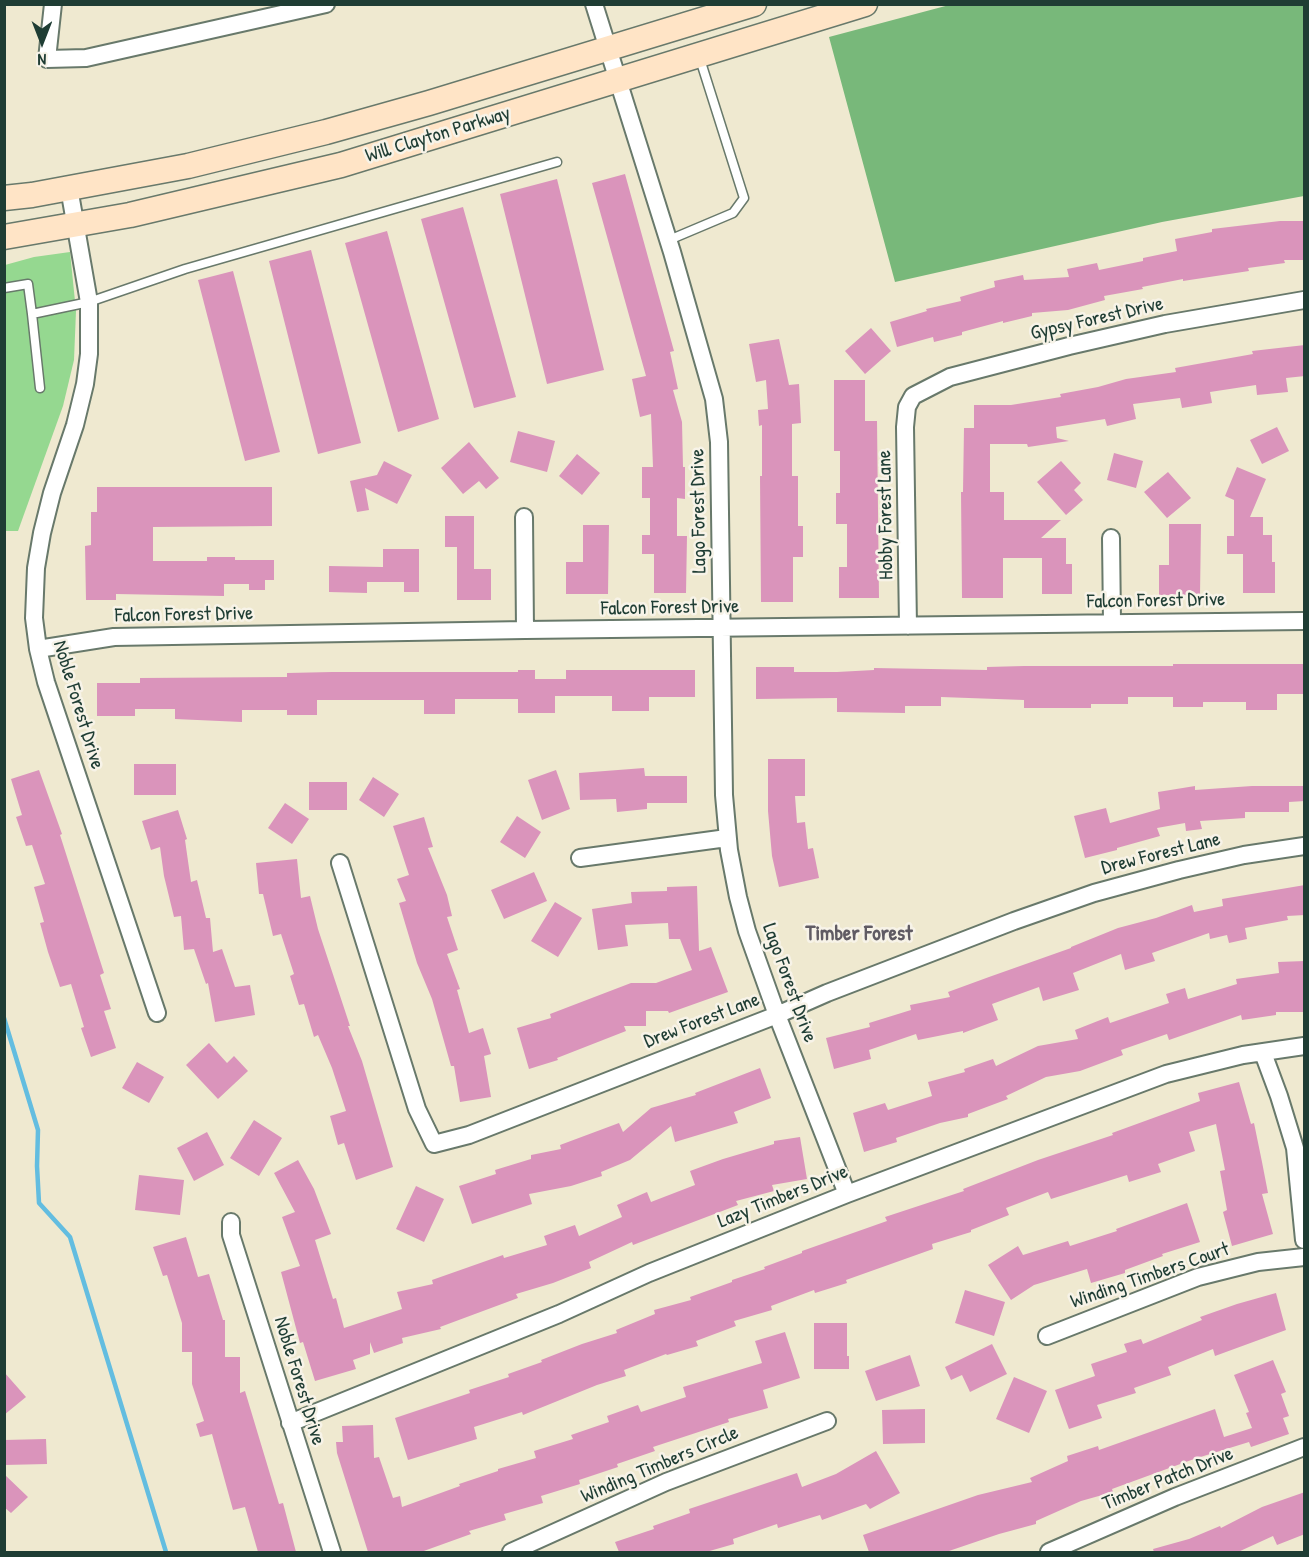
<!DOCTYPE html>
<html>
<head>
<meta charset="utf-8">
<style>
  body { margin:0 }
  #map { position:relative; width:1309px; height:1557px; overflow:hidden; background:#efe9d0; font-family:"Patrick Hand",sans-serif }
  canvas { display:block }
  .frame { position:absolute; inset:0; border:6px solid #1f3d34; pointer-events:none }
  .north { position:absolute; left:12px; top:12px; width:60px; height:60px; -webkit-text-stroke:4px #f7f3e8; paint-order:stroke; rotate:180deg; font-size:16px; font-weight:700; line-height:24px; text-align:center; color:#1f3d34 }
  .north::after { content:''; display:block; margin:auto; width:21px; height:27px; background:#1f3d34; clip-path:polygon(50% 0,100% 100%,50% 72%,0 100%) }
</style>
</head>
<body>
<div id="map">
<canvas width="1309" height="1557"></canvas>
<div class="frame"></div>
<div class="north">N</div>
</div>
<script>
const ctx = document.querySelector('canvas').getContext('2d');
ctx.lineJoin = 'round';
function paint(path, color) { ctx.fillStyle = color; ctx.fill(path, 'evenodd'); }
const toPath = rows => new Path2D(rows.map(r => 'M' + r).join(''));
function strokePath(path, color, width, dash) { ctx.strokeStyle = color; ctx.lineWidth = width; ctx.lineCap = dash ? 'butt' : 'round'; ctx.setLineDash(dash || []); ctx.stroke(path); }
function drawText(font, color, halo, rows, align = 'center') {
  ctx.font = font + ' "Patrick Hand",sans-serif'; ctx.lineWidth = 5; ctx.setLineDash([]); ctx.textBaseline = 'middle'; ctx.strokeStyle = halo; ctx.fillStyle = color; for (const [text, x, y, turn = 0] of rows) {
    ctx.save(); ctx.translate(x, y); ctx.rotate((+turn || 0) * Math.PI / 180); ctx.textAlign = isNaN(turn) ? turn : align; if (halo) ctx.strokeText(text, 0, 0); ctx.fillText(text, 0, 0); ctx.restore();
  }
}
const green = toPath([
  [70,252,76,311,74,360,63,406,18,531,5,531,5,265,34,257]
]);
const forest = toPath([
  [953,4,1304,5,1304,196,1162,222,895,282,829,37]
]);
const stream = toPath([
  [4,1018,38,1130,37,1166,39,1203,70,1237,166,1552]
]);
const building = toPath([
  [625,174,674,351,670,352,678,389,673,390,682,422,683,467,685,467,685,499,677,498,677,536,687,536,686,593,654,593,654,554,642,554,642,535,650,535,650,498,642,498,642,467,653,467,651,414,640,417,632,379,646,376,592,183],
  [557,179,604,370,547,384,500,194],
  [463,207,516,397,474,408,421,219],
  [1280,221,1305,221,1305,260,1284,260,1285,263,1248,268,1249,271,1183,281,1183,279,1142,287,1143,289,1104,296,1105,300,1068,310,1032,313,1032,316,1003,323,1003,321,962,332,962,335,934,342,933,337,897,347,890,322,927,311,926,309,961,301,960,297,995,287,994,281,1023,275,1024,280,1069,277,1067,269,1097,263,1099,270,1143,261,1143,258,1177,251,1175,239,1212,232,1212,229],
  [387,231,439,419,398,432,345,243],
  [311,250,361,443,318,454,269,261],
  [233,271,280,452,245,461,198,280],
  [871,328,891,351,865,374,845,351],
  [779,339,789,385,799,384,801,423,792,424,792,476,798,476,798,526,803,526,803,557,793,557,793,602,761,602,760,476,762,476,762,425,759,426,758,410,768,409,766,380,756,382,749,344],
  [1305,345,1305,376,1286,378,1288,392,1257,395,1256,385,1210,392,1212,403,1182,408,1180,398,1133,404,1136,419,1107,426,1105,419,1056,427,1057,438,1069,441,1028,447,1027,444,990,444,990,492,1004,492,1004,520,1061,520,1041,538,1066,538,1066,564,1072,564,1072,594,1042,594,1042,558,1003,558,1003,598,962,598,961,492,963,492,964,428,974,428,974,405,1011,405,1061,397,1060,394,1098,387,1126,379,1176,372,1175,368,1253,354,1252,351],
  [834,380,865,380,865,421,877,421,879,598,839,598,839,567,847,567,847,524,836,524,836,493,840,493,840,451,834,451],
  [1277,427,1289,451,1262,464,1250,440],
  [518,431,555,441,547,472,510,462],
  [469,442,499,478,486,489,479,481,463,494,441,468],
  [1114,453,1143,461,1136,488,1107,480],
  [577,454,600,473,582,495,559,476],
  [384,461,412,475,397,504,365,488,369,510,357,512,350,481,377,475],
  [1061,461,1081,483,1074,490,1083,500,1066,515,1037,482],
  [1237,467,1266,479,1250,517,1263,517,1263,535,1272,535,1272,562,1275,562,1275,593,1243,593,1243,554,1227,554,1227,536,1234,536,1234,500,1225,496],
  [1168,472,1191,498,1167,518,1144,492],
  [97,487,272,487,272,526,153,527,153,561,207,561,207,557,235,557,235,560,274,560,274,580,265,580,265,590,249,590,249,584,224,584,224,596,116,594,116,600,86,600,85,546,91,545,91,512,97,512],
  [445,516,474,516,474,569,491,569,491,600,457,600,457,547,445,547],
  [1169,524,1201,524,1200,595,1159,595,1159,565,1169,565],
  [583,525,609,525,608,594,566,594,566,562,583,562],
  [383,549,419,549,419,592,404,592,404,582,367,582,367,593,329,592,329,566,383,567],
  [1173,664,1305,664,1305,694,1277,694,1277,710,1246,710,1246,702,1203,702,1203,707,1173,707,1173,697,1128,697,1128,704,1091,704,1091,708,1024,708,1024,700,941,697,941,706,905,706,905,713,837,712,837,698,756,699,756,667,794,667,794,672,837,672,874,670,874,668,987,670,987,667,1024,666,1173,666],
  [518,670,535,670,535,679,566,679,566,670,695,670,695,697,649,697,649,711,612,711,612,696,555,696,555,713,518,713,518,699,455,699,455,714,424,714,424,700,317,700,317,715,287,715,287,710,242,710,242,722,175,719,175,709,135,709,135,716,97,716,97,683,140,683,140,678,287,677,287,673,332,672,518,672],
  [768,759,805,759,805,796,795,796,797,823,805,822,808,849,813,848,819,878,779,887,772,856,768,811],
  [134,764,176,764,176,795,134,795],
  [644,768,645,776,687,776,687,803,647,803,647,809,617,812,616,799,580,800,579,773],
  [39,770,62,834,60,835,104,973,100,975,111,1009,104,1011,116,1048,91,1057,81,1028,84,1027,71,984,60,987,48,952,40,923,44,922,34,887,45,884,32,845,26,846,16,817,22,815,11,779],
  [556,770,570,809,542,820,528,780],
  [373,777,399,794,384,817,359,800],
  [309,782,347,782,347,810,309,810],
  [1195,786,1195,790,1252,786,1305,786,1305,801,1289,802,1289,812,1245,812,1245,818,1200,821,1202,829,1186,831,1185,823,1157,828,1160,836,1117,848,1117,850,1085,858,1074,816,1106,808,1110,823,1160,809,1158,792],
  [285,803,309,819,292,844,268,828],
  [178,810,187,839,185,840,191,882,197,880,206,918,210,918,213,952,222,949,235,987,250,985,255,1015,215,1022,208,983,206,984,194,949,184,950,181,916,174,917,164,876,160,847,151,850,142,821],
  [517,816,541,832,525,858,500,842],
  [424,817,433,847,428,848,447,895,452,916,447,917,458,950,447,954,460,989,457,990,469,1033,483,1028,491,1054,484,1056,491,1097,460,1102,454,1066,451,1066,432,999,417,963,399,903,406,901,397,879,409,875,393,826],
  [297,859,301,898,310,896,318,929,350,1026,348,1026,362,1061,393,1167,356,1180,344,1143,338,1145,330,1116,346,1111,332,1068,318,1035,314,1037,304,1004,299,1005,290,976,294,974,281,934,273,936,263,894,259,894,256,863],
  [534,872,547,901,504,919,491,890],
  [1305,885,1305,915,1287,916,1288,920,1245,928,1247,939,1229,943,1227,935,1210,939,1209,933,1152,953,1155,961,1125,970,1121,954,1073,973,1079,990,1043,1001,1039,987,992,1004,998,1020,963,1033,963,1031,918,1040,916,1034,869,1050,871,1059,834,1069,826,1038,870,1027,869,1023,911,1010,910,1005,950,997,948,992,989,977,1071,948,1071,947,1118,928,1156,918,1192,905,1194,912,1223,906,1222,899],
  [697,886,699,951,711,947,728,992,669,1013,668,1011,646,1011,646,1026,624,1026,626,1031,557,1058,558,1060,529,1069,517,1028,551,1018,550,1014,631,983,656,983,692,970,680,939,669,939,668,923,625,925,628,946,598,950,592,909,632,903,631,892,667,891,667,887],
  [555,902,582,918,558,957,531,941],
  [1305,961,1305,1012,1276,1012,1276,1015,1242,1020,1241,1015,1169,1040,1167,1034,1121,1050,1123,1055,1080,1071,1046,1077,1006,1096,1008,1099,968,1114,968,1117,940,1123,896,1138,897,1142,864,1152,853,1113,885,1103,888,1110,932,1096,928,1082,965,1072,964,1069,993,1059,996,1066,1038,1046,1078,1039,1075,1030,1108,1017,1110,1023,1169,1003,1166,994,1185,988,1188,999,1237,984,1236,979,1279,973,1278,962],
  [209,1043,227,1063,234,1056,248,1071,218,1099,186,1065],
  [137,1062,164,1077,149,1103,122,1088],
  [760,1068,771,1098,734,1112,738,1123,675,1142,671,1126,630,1160,601,1172,602,1176,571,1186,529,1194,532,1204,472,1224,459,1186,496,1174,495,1170,531,1159,531,1155,561,1149,560,1145,619,1123,623,1132,651,1108,696,1095,695,1093],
  [1239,1082,1251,1124,1254,1123,1262,1162,1268,1193,1262,1194,1273,1234,1232,1246,1223,1212,1227,1210,1220,1171,1225,1170,1216,1124,1189,1132,1195,1151,1158,1164,1161,1172,1129,1182,1127,1175,1051,1199,1048,1192,1006,1208,1009,1215,971,1230,971,1232,932,1244,933,1249,846,1280,847,1283,815,1293,814,1290,771,1306,772,1310,734,1321,736,1326,696,1341,698,1346,667,1355,666,1354,624,1370,626,1376,597,1385,523,1415,522,1412,474,1427,477,1439,408,1460,395,1418,470,1393,469,1390,509,1377,508,1374,542,1362,541,1360,582,1344,617,1333,616,1330,655,1314,654,1310,691,1300,690,1297,732,1282,732,1280,765,1269,764,1267,802,1253,802,1251,887,1221,885,1217,964,1191,963,1189,1038,1160,1113,1135,1112,1133,1200,1101,1198,1093],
  [254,1120,282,1138,259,1176,230,1158],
  [207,1132,224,1165,194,1181,177,1148],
  [800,1137,807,1179,772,1185,774,1191,736,1201,738,1205,633,1245,632,1242,589,1262,591,1268,553,1283,516,1294,518,1298,440,1327,441,1329,402,1338,403,1343,374,1353,370,1342,370,1354,353,1360,356,1369,315,1381,303,1342,300,1343,281,1272,300,1266,282,1217,295,1212,274,1173,298,1160,314,1189,331,1234,315,1240,333,1299,336,1298,344,1328,402,1309,397,1292,433,1284,432,1280,503,1255,504,1258,547,1245,544,1236,575,1225,579,1236,622,1217,617,1205,647,1192,651,1202,695,1185,690,1171,723,1159,774,1144,774,1141],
  [139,1175,184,1180,180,1215,135,1210],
  [416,1186,444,1199,424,1242,396,1229],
  [1187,1203,1200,1242,1162,1254,1163,1256,1125,1270,1125,1273,1091,1283,1087,1269,1034,1285,1011,1300,988,1265,1018,1246,1023,1255,1068,1241,1070,1246,1117,1231,1116,1229],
  [186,1237,198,1277,209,1274,223,1320,225,1320,225,1357,240,1357,240,1393,245,1391,279,1504,283,1503,296,1552,258,1552,245,1507,233,1510,212,1434,200,1437,196,1424,204,1421,192,1384,192,1352,182,1352,182,1323,167,1275,163,1276,153,1247],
  [965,1290,1005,1302,994,1336,955,1323],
  [1276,1293,1286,1330,1215,1356,1213,1349,1168,1367,1171,1375,1134,1388,1136,1393,1097,1405,1102,1418,1069,1429,1055,1390,1095,1376,1091,1364,1127,1352,1124,1344,1141,1339,1143,1344,1202,1320,1200,1317,1237,1304],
  [814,1323,847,1323,847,1356,849,1356,849,1369,814,1369],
  [785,1332,800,1378,763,1390,768,1408,728,1419,729,1422,653,1447,655,1451,617,1464,618,1467,579,1480,580,1484,541,1496,543,1503,504,1514,506,1520,469,1531,471,1534,421,1552,368,1552,337,1453,336,1442,343,1442,342,1426,373,1425,374,1458,379,1457,393,1498,400,1496,402,1507,460,1486,459,1484,498,1471,498,1469,536,1458,534,1451,573,1439,571,1435,609,1422,607,1416,638,1405,641,1412,686,1397,683,1387,762,1363,755,1341],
  [992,1344,1007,1374,970,1392,962,1375,951,1380,945,1367],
  [910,1355,920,1386,876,1401,865,1371],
  [1273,1360,1286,1392,1281,1394,1289,1416,1283,1418,1289,1434,1251,1447,1249,1442,1194,1459,1112,1489,1113,1492,1081,1501,1036,1521,1036,1524,999,1534,946,1552,869,1552,863,1535,978,1495,1032,1482,1030,1478,1068,1461,1067,1456,1098,1446,1099,1450,1215,1409,1224,1437,1252,1428,1246,1413,1249,1412,1234,1375],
  [4,1372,26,1397,4,1415],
  [1014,1377,1047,1391,1029,1433,996,1419],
  [925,1409,925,1443,883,1444,882,1410],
  [46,1439,47,1464,4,1465,4,1440],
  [876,1451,900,1493,870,1509,866,1504,822,1520,820,1515,778,1528,777,1524,733,1539,734,1544,706,1552,619,1552,615,1542,654,1529,653,1526,690,1513,689,1509,797,1473,802,1487,836,1474],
  [4,1474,28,1497,11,1513,4,1507],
  [1305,1492,1305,1534,1277,1545,1273,1536,1238,1552,1154,1552,1153,1549,1189,1539,1220,1526,1221,1528,1262,1507]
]);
const service = toPath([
  [669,240,733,213,744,198,699,56],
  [4,288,28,284,32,314],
  [40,388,32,314,89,302,185,269,557,162]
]);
const minor = toPath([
  [53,4,47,59,86,58,326,4],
  [594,4,672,252,714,399,719,442,724,795,729,850,738,897,747,931,777,1015,847,1194],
  [69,188,89,302,89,354,85,384,75,425,52,493,42,533,36,568,34,618,38,649,46,682,157,1013],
  [524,517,525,630],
  [1111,538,1112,622],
  [908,626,905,427,907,407,913,396,950,377,1069,346,1165,324,1304,300],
  [38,649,114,637,525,630,1304,621],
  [580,858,727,838],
  [340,863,417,1109,434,1144,469,1135,777,1015,827,993,1014,921,1094,893,1179,870,1244,855,1304,846],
  [1263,1053,1279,1096,1295,1148,1304,1240],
  [231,1222,231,1235,332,1552],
  [1047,1336,1198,1277,1258,1262,1304,1257],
  [290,1423,559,1314,649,1273,847,1194,1166,1074,1243,1055,1304,1046],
  [511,1552,666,1482,827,1421],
  [1049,1552,1175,1497,1304,1447]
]);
const secondary = toPath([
  [4,198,32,195,188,166,326,132,429,103,754,4],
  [4,237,130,215,341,165,865,4]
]);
const streetNames = [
  ["Will Clayton Parkway",438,135,-17],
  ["Gypsy Forest Drive",1097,319,-13],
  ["Lago Forest Drive",699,511,-91],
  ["Hobby Forest Lane",886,515,-91],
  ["Falcon Forest Drive",1156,601,-1],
  ["Falcon Forest Drive",670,608,-1],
  ["Falcon Forest Drive",184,615,-1],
  ["Noble Forest Drive",78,705,73],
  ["Drew Forest Lane",1161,854,-14],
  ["Lago Forest Drive",789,983,70],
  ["Drew Forest Lane",702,1021,-21],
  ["Lazy Timbers Drive",783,1197,-22],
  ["Winding Timbers Court",1150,1276,-19],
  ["Noble Forest Drive",299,1381,73],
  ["Winding Timbers Circle",660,1465,-23],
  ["Timber Patch Drive",1168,1479,-22]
];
const neighbourhoodNames = [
  ["Timber Forest",859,934]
];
paint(green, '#95d890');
paint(forest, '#78b87a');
strokePath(stream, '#63bde0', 4.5);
paint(building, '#da94bb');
strokePath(service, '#68796b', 11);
strokePath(minor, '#68796b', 20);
strokePath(secondary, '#68796b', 27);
strokePath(service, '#fff', 8);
strokePath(minor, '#fff', 16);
strokePath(secondary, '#ffe4c6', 24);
drawText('20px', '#1f3d34', '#f7f3e8', streetNames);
drawText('bold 21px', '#605b63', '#f7f3e8', neighbourhoodNames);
</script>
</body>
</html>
